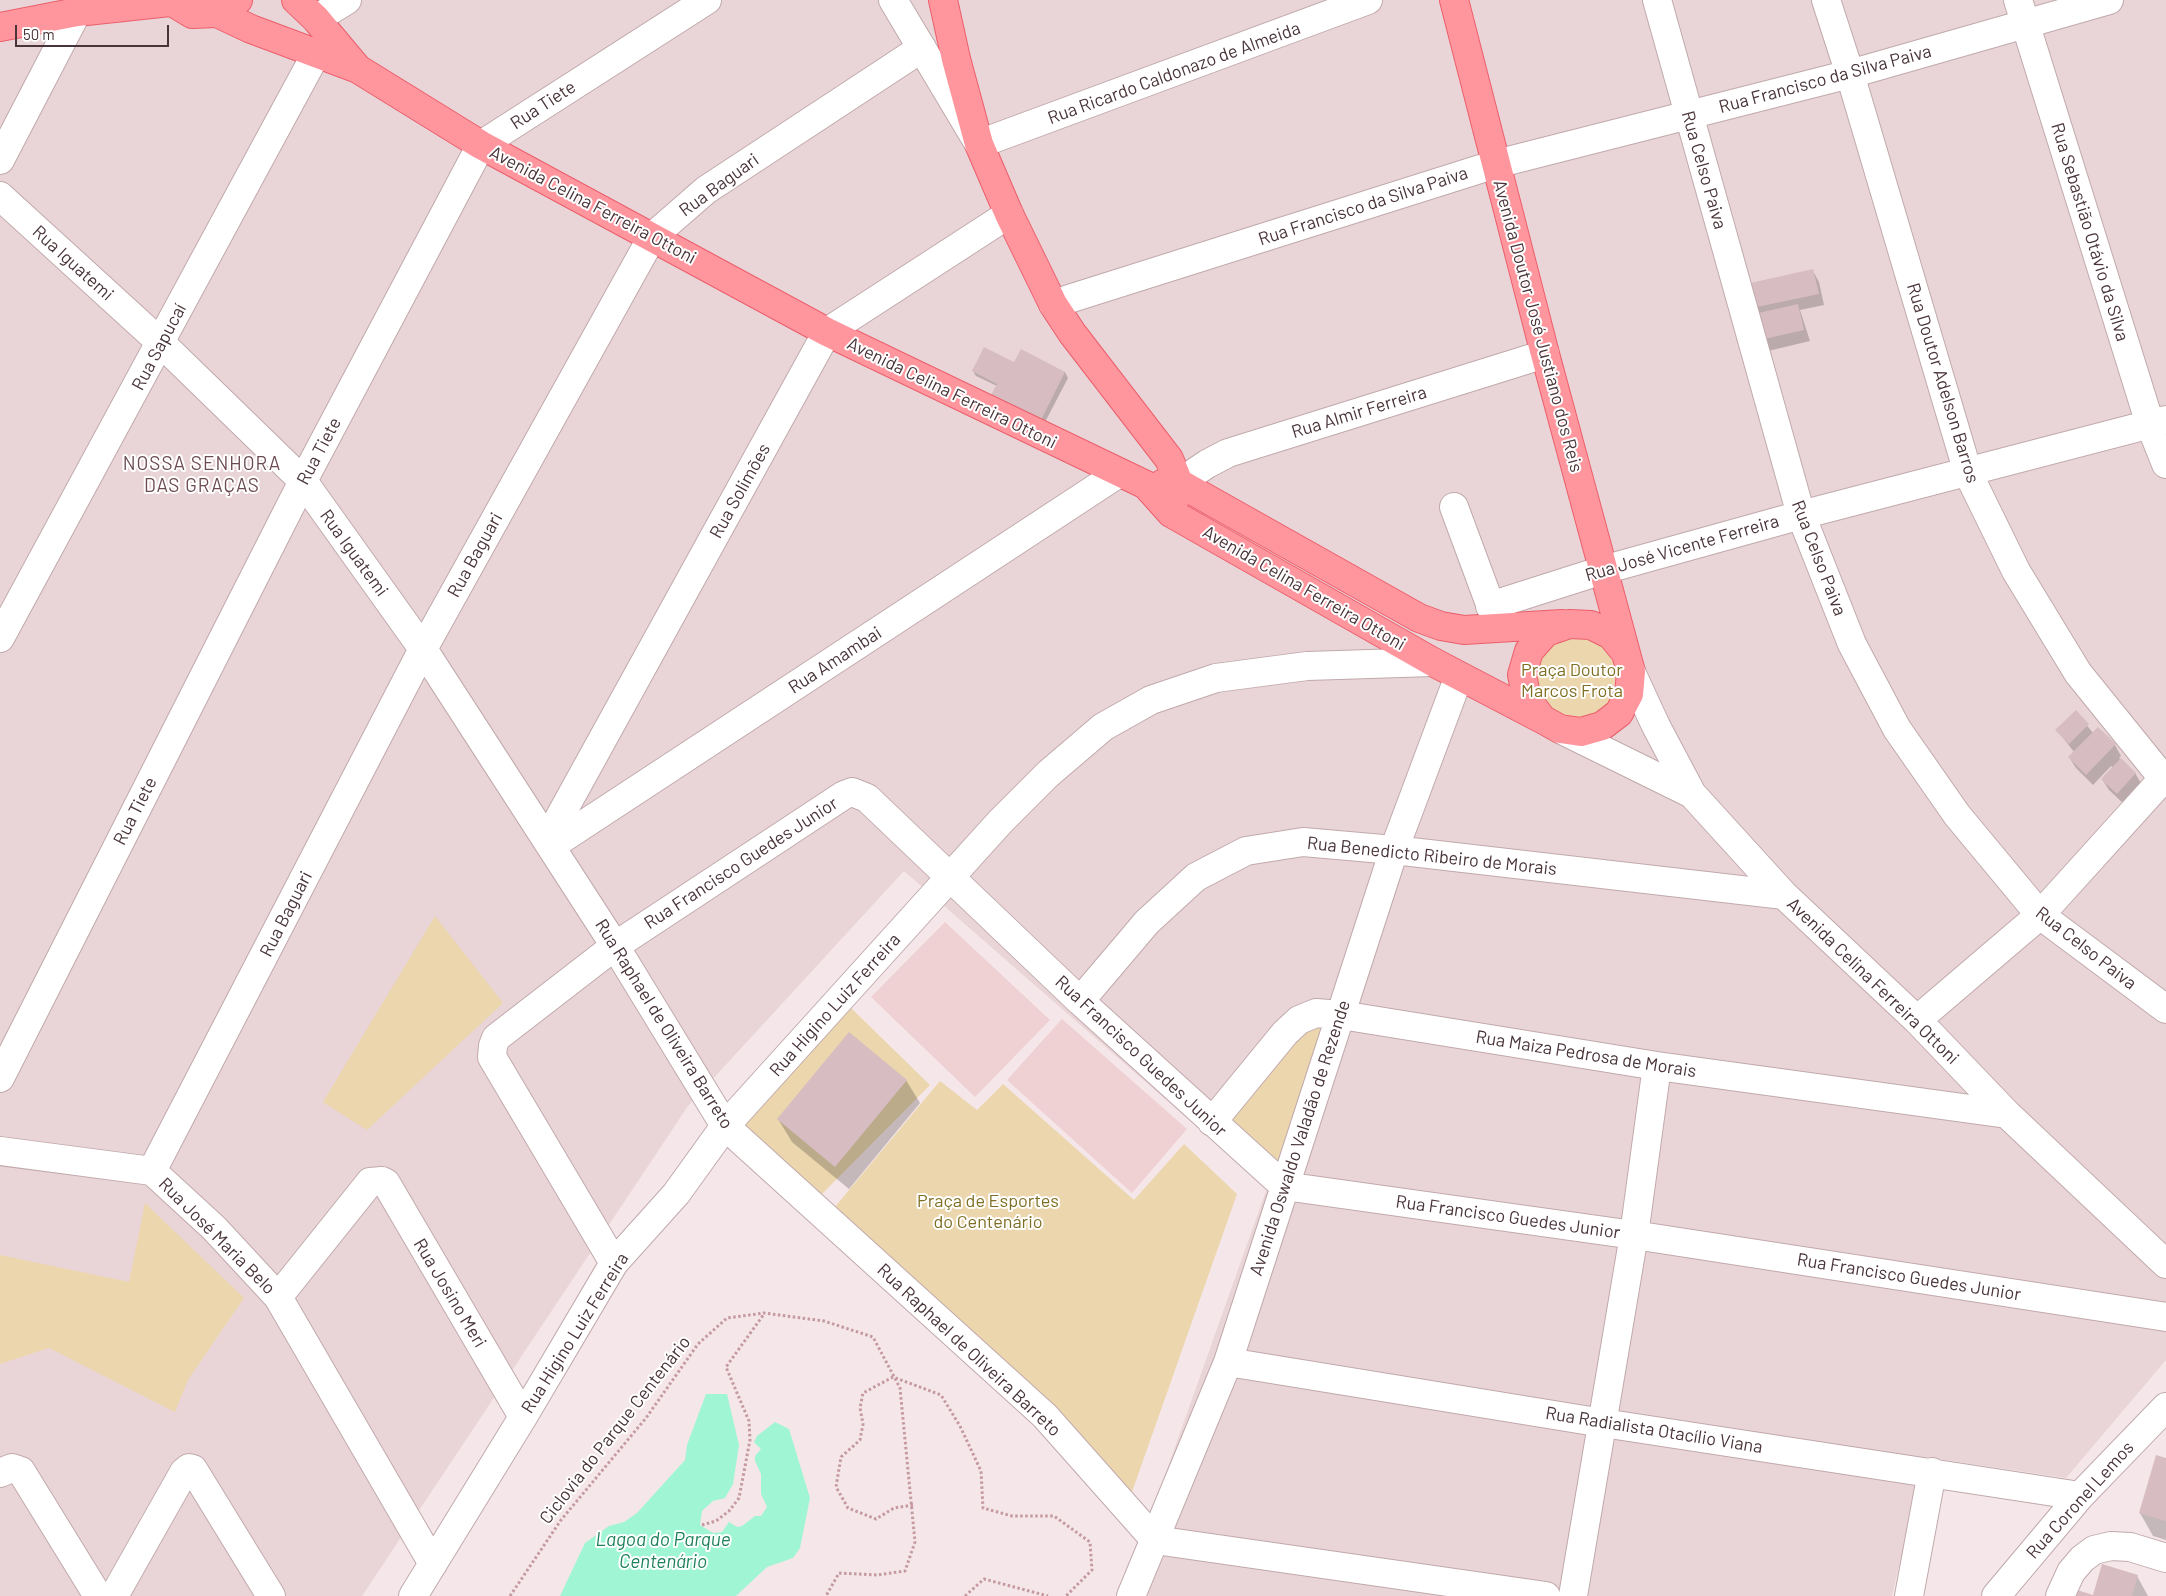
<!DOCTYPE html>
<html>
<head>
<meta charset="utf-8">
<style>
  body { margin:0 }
  #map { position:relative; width:2166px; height:1596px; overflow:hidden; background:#f5e7e9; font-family:Barlow,sans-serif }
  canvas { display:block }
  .scale { position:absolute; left:15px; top:25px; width:154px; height:22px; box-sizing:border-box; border:2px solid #493539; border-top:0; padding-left:6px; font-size:15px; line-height:18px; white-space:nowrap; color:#493539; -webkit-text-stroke:4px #fff; paint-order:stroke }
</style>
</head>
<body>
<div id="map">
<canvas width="2166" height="1596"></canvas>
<div class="scale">50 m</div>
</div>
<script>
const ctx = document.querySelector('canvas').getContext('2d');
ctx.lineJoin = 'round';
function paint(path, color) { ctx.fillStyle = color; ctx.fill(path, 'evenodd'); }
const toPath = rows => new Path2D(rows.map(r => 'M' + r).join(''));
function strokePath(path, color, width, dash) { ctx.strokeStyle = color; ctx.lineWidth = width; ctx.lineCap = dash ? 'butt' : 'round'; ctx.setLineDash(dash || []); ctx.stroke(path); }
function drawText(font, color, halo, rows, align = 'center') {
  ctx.font = font + ' Barlow,sans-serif'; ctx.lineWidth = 4; ctx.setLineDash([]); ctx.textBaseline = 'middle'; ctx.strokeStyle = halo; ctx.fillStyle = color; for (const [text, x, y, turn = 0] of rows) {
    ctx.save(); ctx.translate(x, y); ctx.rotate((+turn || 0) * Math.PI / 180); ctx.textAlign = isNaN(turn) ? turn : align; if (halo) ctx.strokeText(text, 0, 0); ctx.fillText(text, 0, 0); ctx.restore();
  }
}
const residential = toPath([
  [0,0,2166,0,2166,1360,2066,1478,1925,1457,1892,1596,1122,1596,1267,1188,904,871,688,1106,362,1596,0,1596]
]);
const education = toPath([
  [945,922,1050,1020,975,1097,871,997],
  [1062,1019,1187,1129,1132,1193,1007,1080]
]);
const green = toPath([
  [1568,636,1593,640,1605,647,1617,670,1610,706,1582,724,1537,712,1534,659,1547,644],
  [435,916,503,1003,367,1130,323,1102],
  [851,1008,930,1085,820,1196,742,1123],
  [1337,1020,1284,1175,1221,1118,1293,1038],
  [940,1081,977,1110,1003,1084,1134,1200,1184,1144,1237,1194,1132,1492,997,1359,834,1208],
  [145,1203,244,1298,188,1380,175,1412,49,1348,0,1364,0,1255,129,1282]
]);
const water = toPath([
  [706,1394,727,1394,739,1445,733,1484,725,1498,713,1501,702,1511,700,1525,713,1533,722,1532,729,1522,737,1527,742,1526,755,1516,761,1516,767,1507,761,1494,761,1474,755,1461,755,1456,761,1449,754,1442,757,1436,775,1422,789,1429,810,1498,800,1548,793,1558,767,1567,736,1596,560,1596,585,1543,609,1526,624,1522,637,1513,685,1460,687,1445]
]);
const shadow = toPath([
  [1813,271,1819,282,1824,305,1800,310,1810,341,1768,351,1753,308],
  [1015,364,1065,372,1068,378,1044,424,996,400,993,395,997,386,976,376,973,371],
  [2076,712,2093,733,2115,745,2121,756,2119,758,2135,773,2142,785,2124,804,2109,790,2102,779,2113,768,2111,766,2093,785,2076,768,2069,757,2074,752,2057,730],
  [906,1080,920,1103,849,1189,792,1142,778,1119],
  [2166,1459,2166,1540,2153,1536,2140,1513],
  [2137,1576,2148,1596,2094,1596]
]);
const building = toPath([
  [1813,269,1819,294,1752,308,1746,284],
  [1798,304,1804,330,1760,340,1754,314],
  [984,347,1014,362,1021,349,1065,372,1041,420,991,395,997,384,972,371],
  [2076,710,2089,724,2069,744,2055,730],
  [2098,727,2116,744,2086,775,2068,757],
  [2121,758,2136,773,2117,794,2101,779],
  [849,1032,907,1080,835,1167,777,1119],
  [2156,1455,2166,1458,2166,1521,2139,1513],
  [2102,1564,2138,1575,2132,1596,2076,1596,2077,1590,2093,1595]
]);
const path = toPath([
  [913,1505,894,1508,876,1519,848,1508,836,1487,841,1457,860,1440,863,1424,860,1408,863,1393,893,1377,941,1395,960,1426,981,1471,983,1508,1012,1516,1054,1516,1090,1542,1092,1570,1066,1596],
  [702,1525,716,1521,729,1511,739,1498,750,1440,749,1421,726,1367,764,1314],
  [510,1596,561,1520,646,1418,698,1344,727,1318,764,1313,824,1321,873,1337,900,1388,915,1542,905,1571,877,1575,839,1573,826,1596],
  [965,1596,984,1579,1048,1596]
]);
const minor = toPath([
  [893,0,979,144,1368,0],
  [1657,0,1801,515,1852,644,1897,729,1957,815,2040,915,2166,1009],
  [1826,0,1850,74,1968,473,2016,571,2078,673,2166,782],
  [2018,0,2150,424,2166,464],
  [316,19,347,0],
  [0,160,77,12],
  [0,196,161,343,303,481,423,649,615,946,725,1126,1045,1416,1155,1540,1546,1596],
  [1053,304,1496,164,1850,74,2109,0],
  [1179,483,1207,464,1228,453,1545,354],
  [1454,507,1497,623],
  [1490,606,1603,570,1801,515,2166,420],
  [0,638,316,54],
  [1631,672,1656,726,1692,794],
  [1560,729,1692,794,1784,895,1917,1020,2007,1114,2166,1264],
  [547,840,827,332,1009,214],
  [551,846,1119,473],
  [1080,1001,1147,922,1196,877,1246,851,1303,842,1394,850,1784,895],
  [1917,1020,2040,915,2163,779],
  [0,1078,303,481,481,145,707,0],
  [1212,1122,1285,1033,1299,1020,1316,1013,1341,1015,1657,1066,2007,1114],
  [0,1151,152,1171,214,1228,278,1297,433,1564],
  [152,1171,423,649,652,237,706,190,922,48],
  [614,1263,492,1057,493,1046,496,1038,615,946,844,795,852,792,867,798,1080,1001,1284,1186,1634,1235,2166,1317],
  [278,1297,370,1182,382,1181,386,1183,523,1417],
  [1228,1362,1603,1423,2080,1496],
  [0,1473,12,1468,21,1471,98,1596],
  [114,1596,184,1472,189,1468,193,1469,271,1596],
  [413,1596,523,1417,614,1263,676,1194,725,1126,1000,822,1048,774,1103,727,1151,700,1216,678,1307,666,1433,662],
  [1131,1596,1228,1362,1394,850,1459,676],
  [1573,1596,1634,1235,1657,1066],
  [1909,1596,1932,1472],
  [1996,1596,2080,1496,2166,1407],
  [2060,1596,2071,1572,2082,1559,2094,1550,2111,1546,2130,1547,2166,1558]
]);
const major = toPath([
  [169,0,192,14,217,13,238,0],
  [296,0,316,19,357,68],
  [943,0,956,59,979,144,1009,214,1053,304,1072,333,1169,459,1179,483,1171,513],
  [1454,0,1545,354,1631,672,1629,694,1619,713,1602,726,1581,732,1560,729,1542,719,1527,699,1522,675,1529,651,1546,632,1569,624,1591,625,1611,635,1625,652],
  [217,13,251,29,358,69,481,145,827,332,1146,485,1171,513,1433,662,1542,719],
  [0,27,77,12,170,2],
  [1162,484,1179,483,1419,618,1441,626,1464,630,1562,624]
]);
const streetNames = [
  ["Rua Ricardo Caldonazo de Almeida",1174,73,-20],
  ["Rua Francisco da Silva Paiva",1825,79,-15],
  ["Rua Tiete",543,105,-33],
  ["Rua Celso Paiva",1704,170,74],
  ["Rua Baguari",719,185,-36],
  ["Avenida Celina Ferreira Ottoni",593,205,28],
  ["Rua Francisco da Silva Paiva",1363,206,-18],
  ["Rua Sebastião Otávio da Silva",2090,232,73],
  ["Rua Iguatemi",73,263,42],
  ["Avenida Doutor José Justiano dos Reis",1538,326,75],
  ["Rua Sapucaí",159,347,-62],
  ["Rua Doutor Adelson Barros",1943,383,73],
  ["Avenida Celina Ferreira Ottoni",952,393,26],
  ["Rua Almir Ferreira",1359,412,-17],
  ["Rua Tiete",319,451,-62],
  ["Rua Solimões",740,491,-61],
  ["Rua José Vicente Ferreira",1682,548,-16],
  ["Rua Iguatemi",354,553,54],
  ["Rua Baguari",475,555,-61],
  ["Rua Celso Paiva",1819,558,69],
  ["Avenida Celina Ferreira Ottoni",1304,588,30],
  ["Rua Amambai",835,660,-33],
  ["Rua Tiete",135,811,-63],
  ["Rua Benedicto Ribeiro de Morais",1432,856,6],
  ["Rua Francisco Guedes Junior",741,863,-33],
  ["Rua Baguari",286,914,-63],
  ["Rua Celso Paiva",2086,948,38],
  ["Avenida Celina Ferreira Ottoni",1873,981,44],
  ["Rua Higino Luiz Ferreira",835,1005,-48],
  ["Rua Raphael de Oliveira Barreto",664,1024,58],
  ["Rua Maiza Pedrosa de Morais",1586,1054,9],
  ["Rua Francisco Guedes Junior",1141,1056,43],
  ["Avenida Oswaldo Valadão de Rezende",1300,1138,-72],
  ["Rua Francisco Guedes Junior",1508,1217,8],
  ["Rua José Maria Belo",217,1236,45],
  ["Rua Francisco Guedes Junior",1909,1277,9],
  ["Rua Josino Meri",450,1293,59],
  ["Rua Higino Luiz Ferreira",575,1333,-58],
  ["Rua Raphael de Oliveira Barreto",969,1350,43],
  ["Ciclovia do Parque Centenário",615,1430,-52],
  ["Rua Radialista Otacílio Viana",1654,1430,9],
  ["Rua Coronel Lemos",2080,1500,-48]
];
const parkNames = [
  ["Praça Doutor",1572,670],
  ["Marcos Frota",1572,691],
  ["Praça de Esportes",988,1201],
  ["do Centenário",988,1222]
];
const neighbourhoodNames = [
  ["NOSSA SENHORA",202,464],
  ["DAS GRAÇAS",202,486]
];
const waterNames = [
  ["Lagoa do Parque",663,1540],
  ["Centenário",663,1562]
];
paint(residential, '#e9d5d7');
paint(education, '#efd0d3');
paint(green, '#ecd6ad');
paint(water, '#a0f5d4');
paint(shadow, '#0003');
paint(building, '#d7bcc1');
strokePath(minor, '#c1a9ac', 30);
strokePath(major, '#ec5e6b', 30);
strokePath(path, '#c499a0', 3, [2.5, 2.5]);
strokePath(minor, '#fff', 28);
strokePath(major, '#ff969e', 28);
drawText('18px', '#493539', '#fff', streetNames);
drawText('18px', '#7f6f24', '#fff', parkNames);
ctx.letterSpacing = '1px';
drawText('19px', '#6c4c52', '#fff', neighbourhoodNames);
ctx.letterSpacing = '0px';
drawText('italic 19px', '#1f815c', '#fff', waterNames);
</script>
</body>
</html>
